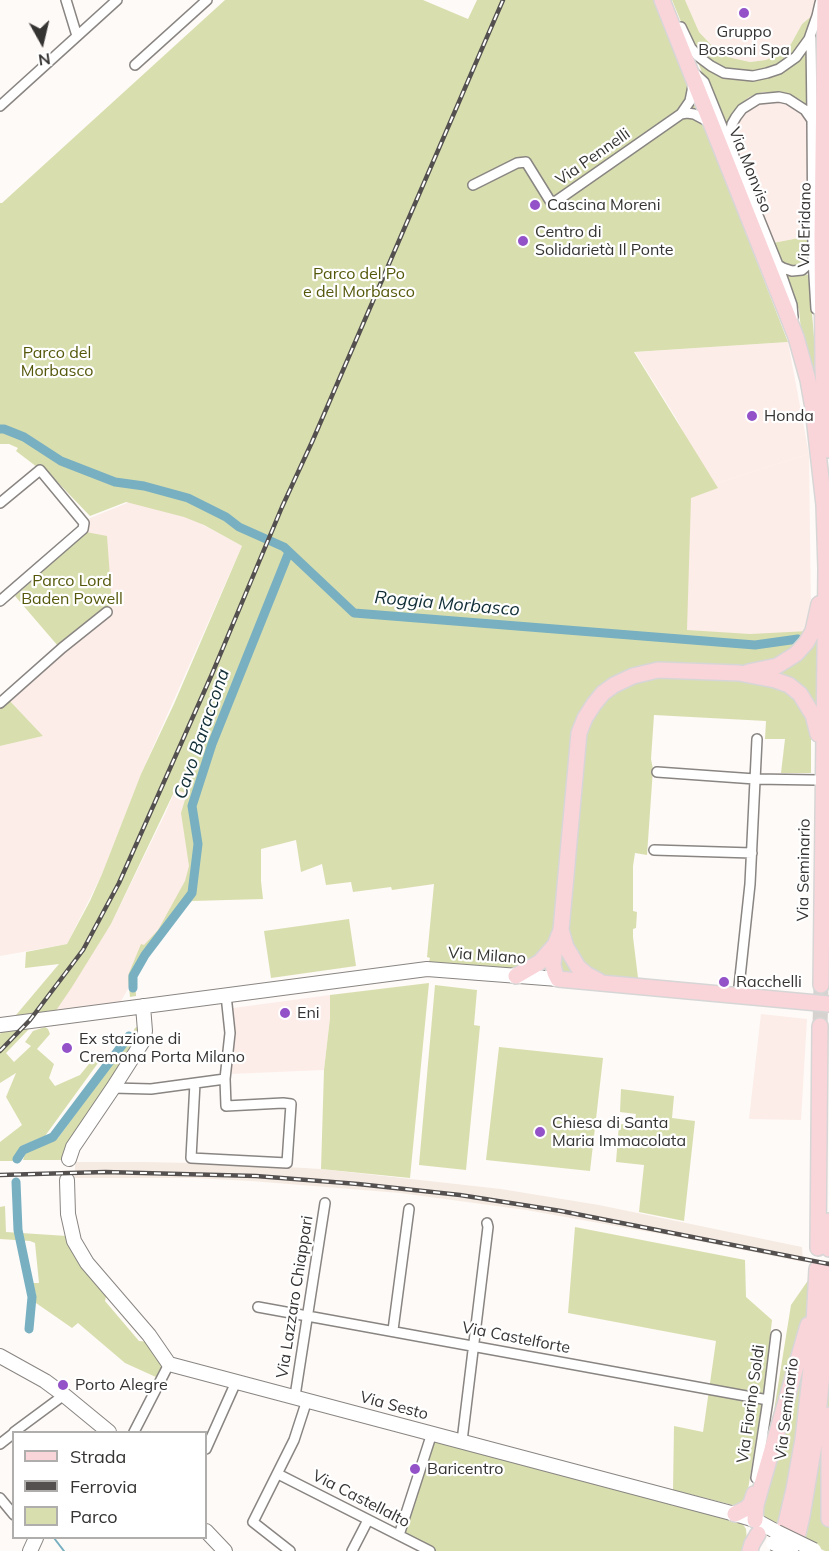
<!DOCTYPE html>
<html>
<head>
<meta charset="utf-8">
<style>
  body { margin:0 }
  #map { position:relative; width:829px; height:1551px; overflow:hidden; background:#fefaf7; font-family:Mulish,sans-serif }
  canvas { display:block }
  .legend { position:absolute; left:12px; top:1431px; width:195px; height:108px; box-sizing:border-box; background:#fff; border:2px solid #afaead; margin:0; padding:8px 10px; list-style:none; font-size:18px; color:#363433 }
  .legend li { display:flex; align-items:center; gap:12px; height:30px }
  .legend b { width:30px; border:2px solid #afaead }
  .north { position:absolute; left:12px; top:12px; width:60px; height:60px; -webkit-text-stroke:4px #fff; paint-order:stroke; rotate:172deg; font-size:16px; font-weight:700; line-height:24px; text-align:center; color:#363433 }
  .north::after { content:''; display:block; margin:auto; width:21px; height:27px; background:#363433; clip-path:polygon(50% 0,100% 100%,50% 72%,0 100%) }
</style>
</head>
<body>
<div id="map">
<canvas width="829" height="1551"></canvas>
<ul class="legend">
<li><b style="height:8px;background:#f9d4d9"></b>Strada</li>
<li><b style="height:8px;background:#53504f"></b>Ferrovia</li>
<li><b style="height:16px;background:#d9deaf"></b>Parco</li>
</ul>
<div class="north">N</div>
</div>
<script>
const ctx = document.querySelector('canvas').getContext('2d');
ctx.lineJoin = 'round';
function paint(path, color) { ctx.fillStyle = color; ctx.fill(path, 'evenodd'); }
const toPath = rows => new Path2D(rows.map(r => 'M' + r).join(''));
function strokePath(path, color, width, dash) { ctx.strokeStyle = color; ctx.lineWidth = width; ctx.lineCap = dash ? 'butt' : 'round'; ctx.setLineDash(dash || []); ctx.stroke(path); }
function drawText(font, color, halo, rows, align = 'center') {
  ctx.font = font + ' Mulish,sans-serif'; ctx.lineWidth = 4.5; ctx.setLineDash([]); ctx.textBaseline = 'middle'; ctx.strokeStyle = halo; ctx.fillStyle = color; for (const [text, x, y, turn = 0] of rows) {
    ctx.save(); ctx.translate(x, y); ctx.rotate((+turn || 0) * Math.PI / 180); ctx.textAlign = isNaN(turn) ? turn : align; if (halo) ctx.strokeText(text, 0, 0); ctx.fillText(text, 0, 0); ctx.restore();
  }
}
const commercial = toPath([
  [685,0,815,0,814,14,802,24,791,44,782,52,766,60,750,62,732,58,715,49,699,32],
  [763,92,777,92,789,95,801,100,810,109,809,236,773,243,728,135,729,122,736,108,749,97],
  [788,342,809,454,711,485,676,418,635,352],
  [330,995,330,1018,324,1070,230,1074,236,1034,233,1008]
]);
const industrial = toPath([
  [809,454,811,618,787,657,422,630,711,485],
  [132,501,185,515,242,546,141,774,102,874,67,944,0,956,0,746,43,736,9,700,58,646,90,518],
  [206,718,192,886,168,920,114,1013,46,1020,111,924,165,814],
  [761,1014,807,1019,801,1120,749,1119]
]);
const built = toPath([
  [75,1162,145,1162,237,1164,321,1169,501,1189,599,1205,802,1247,803,1262,683,1238,526,1210,400,1193,251,1181,194,1178,75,1178]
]);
const green = toPath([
  [225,0,423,0,468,19,477,0,655,0,788,342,634,352,718,488,691,498,687,630,750,634,809,631,829,625,829,655,816,654,816,658,829,659,829,719,811,721,811,773,781,773,785,739,765,739,766,721,654,715,651,759,653,769,647,855,635,853,633,866,633,911,637,912,636,928,633,929,633,937,639,986,427,969,430,958,427,957,434,884,392,890,391,887,353,892,351,882,326,885,322,864,301,872,296,840,261,849,261,881,263,899,192,901,182,909,135,975,136,996,130,997,128,978,129,973,141,944,144,945,158,930,185,881,189,866,181,813,187,793,175,790,111,924,72,987,51,1018,29,1029,6,1053,14,1062,31,1046,25,1042,33,1031,45,1027,48,1029,50,1034,37,1049,54,1064,49,1078,55,1086,80,1075,93,1059,106,1052,45,1136,21,1146,14,1161,0,1161,0,1142,22,1125,6,1097,16,1073,0,1083,0,1034,59,964,25,968,26,952,67,944,90,901,102,874,141,774,174,704,242,546,204,525,184,517,126,502,90,516,44,468,37,467,16,451,18,448,9,444,0,444,0,203,2,203],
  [672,0,685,0,699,32,715,49,732,58,750,62,766,60,782,52,791,44,802,24,814,14,810,109,801,100,789,95,777,92,763,92,749,97,736,108,729,122,728,135],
  [809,236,810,255,806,262,801,267,795,268,783,264,779,260,773,243],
  [806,274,809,276,820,411,802,341,799,310,786,278,789,275,798,276],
  [86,532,107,536,112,604,105,608,58,646,15,596],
  [9,700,43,736,0,746,0,709],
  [349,919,356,966,271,978,264,931],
  [429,983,410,1178,321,1169,324,1070,330,1018,330,995],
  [435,985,477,990,474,1025,480,1026,466,1170,419,1165],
  [142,1024,139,1041,63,1160,23,1160,26,1151,58,1138,127,1043,135,1028],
  [499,1047,603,1058,590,1171,486,1160],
  [621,1089,674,1096,672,1118,695,1121,684,1221,639,1212,644,1165,616,1162,619,1124,634,1125,636,1114,620,1112],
  [5,1206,6,1232,67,1236,107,1292,105,1301,139,1341,150,1342,163,1366,158,1378,125,1363,78,1323,72,1328,36,1303,36,1294,32,1283,39,1283,35,1243,30,1241,0,1239,0,1207],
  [575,1227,745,1260,746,1297,772,1320,764,1391,745,1508,673,1490,674,1426,703,1432,716,1341,568,1313],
  [810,1263,829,1266,829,1551,825,1551,762,1521,758,1510,791,1305,809,1279],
  [433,1435,742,1523,746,1529,747,1540,745,1551,431,1551,400,1535]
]);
const stream = toPath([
  [54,1538,64,1551]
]);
const canal = toPath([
  [0,429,4,429,24,437,61,461,115,482,144,486,188,498,226,517,239,527,284,547,354,613,755,645,798,639],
  [133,988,133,976,145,955,192,893,198,844,192,806,212,744,289,552],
  [17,1159,23,1150,53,1137,129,1036],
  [16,1182,18,1230,32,1297,29,1329]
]);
const primaryTunnel = toPath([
  [820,1026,821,985]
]);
const street = toPath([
  [66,0,77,36],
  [681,27,691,48,699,57,711,66,724,73,753,76,767,73,779,69,796,57,809,39,817,16,820,3],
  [811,38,812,120],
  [135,65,207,0],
  [693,72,704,82,778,265,783,268,792,271,802,270,813,260,812,120,805,110,788,99,779,97,758,99,742,109,736,117,732,124,730,135,732,151],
  [0,106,117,0],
  [681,114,687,113,694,114,709,122],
  [473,185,517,163,526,162,552,204,681,114,690,101,693,86],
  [813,260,816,309],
  [778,265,792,305,793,317],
  [0,503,40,470,84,523,83,529,0,601],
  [0,703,62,648,107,612],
  [657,772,755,779,817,780],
  [654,850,752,853],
  [738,996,750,884,757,739],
  [195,1083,191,1158,287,1163,291,1104,283,1103,226,1106,225,1079,230,1033,226,995],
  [113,1088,151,1089,225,1079],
  [258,1307,768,1400],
  [393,1330,409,1209],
  [295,1396,325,1203],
  [14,1432,64,1395],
  [134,1432,169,1364],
  [462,1441,488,1227,487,1223],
  [0,1444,14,1433],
  [206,1449,236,1382],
  [278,1474,430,1551],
  [756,1478,768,1400,776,1335],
  [0,1498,14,1515],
  [399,1535,432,1433],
  [290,1551,253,1522,294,1440,307,1400],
  [352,1551,368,1520]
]);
const secondary = toPath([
  [0,1025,427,969,558,979],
  [69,1159,73,1147,113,1088,143,1041,145,1031,143,1006],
  [67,1180,68,1214,74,1241,87,1263,149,1335,169,1364,735,1514,755,1520,777,1532],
  [0,1356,45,1381,64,1395,109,1432],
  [206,1531,225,1551],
  [30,1551,36,1538]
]);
const primary = toPath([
  [662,0,796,337,808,380,813,408,824,505,826,569,821,985],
  [825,0,822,237,823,367,825,413,829,450],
  [748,672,777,666,796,654,806,643,813,631,819,604],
  [561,930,566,947,578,967,586,974,599,981],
  [516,976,540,962,555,945],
  [558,979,555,973,553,965,555,945,561,930,579,733,585,718,594,704,603,693,614,685,633,676,658,670,739,673,775,680,789,685,800,694,813,715,818,734],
  [558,979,829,1004],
  [818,1248,820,1026],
  [829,1249,829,1221],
  [829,1415,829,1519],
  [735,1514,747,1508,751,1503,754,1494],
  [755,1520,756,1505,808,1325],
  [780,1548,794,1489,803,1439,812,1360,817,1269],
  [750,1551,752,1544,758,1534],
  [794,1551,802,1516,817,1427,827,1320,828,1270]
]);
const rail = toPath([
  [0,1051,30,1020,83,950,119,883,212,674,282,507,312,442,503,0],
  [0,1175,105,1172,256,1176,358,1184,460,1195,561,1211,829,1264]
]);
const secondaryBridge = toPath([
  [777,1532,814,1550],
  [773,1543,791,1551]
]);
const markers = [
  [744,13,6,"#9352c8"],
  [535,205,6,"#9352c8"],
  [523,241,6,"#9352c8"],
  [752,416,6,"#9352c8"],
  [724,982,6,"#9352c8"],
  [285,1013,6,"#9352c8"],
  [67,1048,6,"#9352c8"],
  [540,1132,6,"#9352c8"],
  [63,1385,6,"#9352c8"],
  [415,1469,6,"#9352c8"]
];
const poiNames = [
  ["Gruppo",744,32,"center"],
  ["Bossoni Spa",744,50,"center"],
  ["Cascina Moreni",547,205],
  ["Centro di",535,232],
  ["Solidarietà Il Ponte",535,250],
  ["Honda",764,416],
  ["Racchelli",736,982],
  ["Eni",297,1013],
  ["Ex stazione di",79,1039],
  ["Cremona Porta Milano",79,1057],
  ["Chiesa di Santa",552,1123],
  ["Maria Immacolata",552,1141],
  ["Porto Alegre",75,1385],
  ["Baricentro",427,1469]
];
const streetNames = [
  ["Via Pennelli",593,157,-35],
  ["Via Monviso",750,170,68],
  ["Via Eridano",805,225,-89],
  ["Via Seminario",804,870,-89],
  ["Via Milano",487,956,4],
  ["Via Lazzaro Chiappari",295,1297,-81],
  ["Via Castelforte",516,1338,11],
  ["Via Fiorino Soldi",751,1404,-82],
  ["Via Sesto",394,1406,15],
  ["Via Seminario",787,1409,-83],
  ["Via Castellalto",361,1499,27]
];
const parkNames = [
  ["Parco del Po",359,274],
  ["e del Morbasco",359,292],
  ["Parco del",57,353],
  ["Morbasco",57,371],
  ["Parco Lord",72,581],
  ["Baden Powell",72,599]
];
const waterNames = [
  ["Roggia Morbasco",447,604,5],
  ["Cavo Baraccona",202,734,-71]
];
paint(commercial, '#fdede9');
paint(industrial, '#fcede8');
paint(built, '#f6ebe3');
paint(green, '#d9deaf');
strokePath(stream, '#78b0c1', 2);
strokePath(canal, '#78b0c1', 9);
strokePath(primaryTunnel, '#d6d2d0', 15, [15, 8]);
strokePath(street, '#898582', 12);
strokePath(secondary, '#898582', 16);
strokePath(primary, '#d7d6d6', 18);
strokePath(street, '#fff', 9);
strokePath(secondary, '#fff', 14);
strokePath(primary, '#f9d4d9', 15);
strokePath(rail, '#53504f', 4.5);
strokePath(rail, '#fff', 2, [7]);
strokePath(secondaryBridge, '#898582', 16, []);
strokePath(secondaryBridge, '#fff', 14);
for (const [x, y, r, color] of markers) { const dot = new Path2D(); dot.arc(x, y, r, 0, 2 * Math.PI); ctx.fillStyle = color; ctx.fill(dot); strokePath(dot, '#fff', 2); }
drawText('16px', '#363433', '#fff', poiNames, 'left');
drawText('16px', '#363433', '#fff', streetNames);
drawText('16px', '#55580b', '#fff', parkNames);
drawText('italic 18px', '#122f37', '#fff', waterNames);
</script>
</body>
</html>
